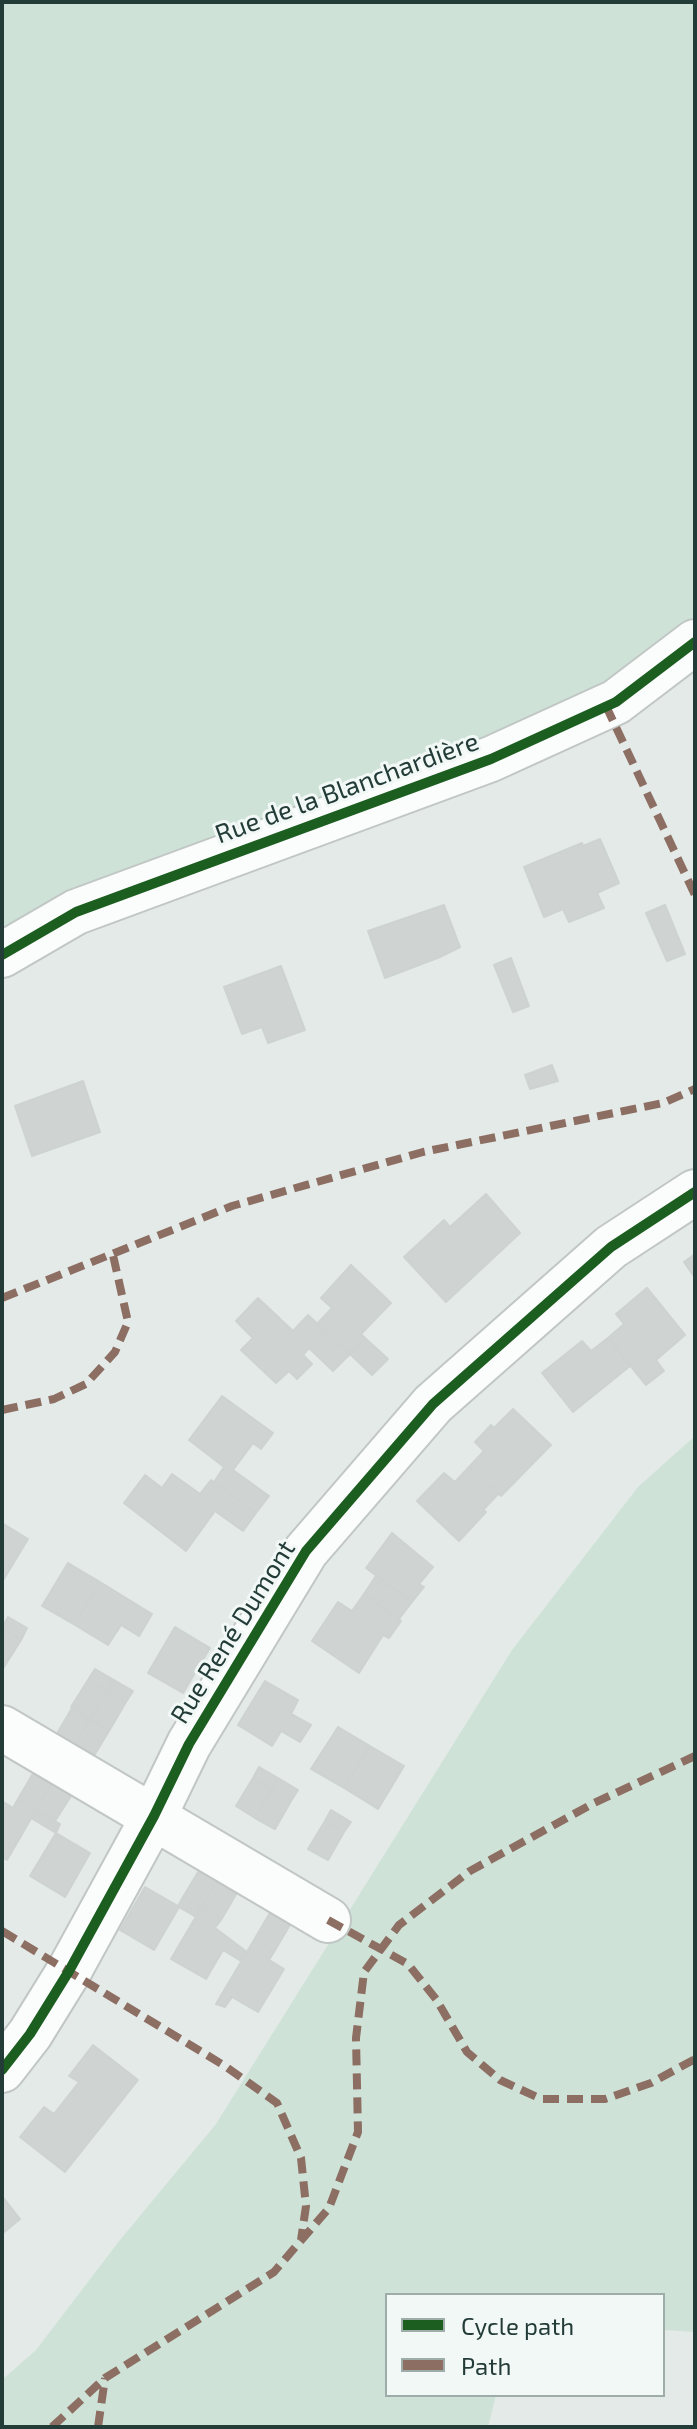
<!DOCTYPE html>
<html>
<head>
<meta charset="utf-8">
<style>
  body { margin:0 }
  #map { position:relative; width:697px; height:2429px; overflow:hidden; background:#e4eae8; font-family:"Exo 2",sans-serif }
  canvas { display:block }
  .frame { position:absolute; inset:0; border:4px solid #233c38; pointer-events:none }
  .legend { position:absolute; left:385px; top:2293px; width:280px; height:104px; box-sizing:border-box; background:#f2f8f6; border:2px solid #9fadaa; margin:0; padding:10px 14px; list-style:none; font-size:24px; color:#233c38 }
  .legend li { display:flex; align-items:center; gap:16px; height:40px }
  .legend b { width:40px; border:2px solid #9fadaa }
</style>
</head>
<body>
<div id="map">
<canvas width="697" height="2429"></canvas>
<div class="frame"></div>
<ul class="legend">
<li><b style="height:10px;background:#1b5e20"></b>Cycle path</li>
<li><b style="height:10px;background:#8d6e63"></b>Path</li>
</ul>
</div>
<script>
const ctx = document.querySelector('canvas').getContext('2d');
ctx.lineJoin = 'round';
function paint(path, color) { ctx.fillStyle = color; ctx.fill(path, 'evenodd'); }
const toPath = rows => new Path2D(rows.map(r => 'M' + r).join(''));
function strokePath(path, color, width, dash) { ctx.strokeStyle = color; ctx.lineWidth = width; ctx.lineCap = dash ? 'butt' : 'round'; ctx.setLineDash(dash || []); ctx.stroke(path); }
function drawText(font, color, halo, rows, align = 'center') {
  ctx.font = font + ' "Exo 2",sans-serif'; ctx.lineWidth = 6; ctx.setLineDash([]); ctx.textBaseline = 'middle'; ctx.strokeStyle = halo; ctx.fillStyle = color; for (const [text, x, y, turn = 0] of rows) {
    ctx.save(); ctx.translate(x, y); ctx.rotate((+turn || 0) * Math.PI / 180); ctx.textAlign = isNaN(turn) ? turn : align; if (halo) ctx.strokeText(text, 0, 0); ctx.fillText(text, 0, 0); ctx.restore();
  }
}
const green = toPath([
  [2,2,695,2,695,616,583,700,2,930],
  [695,1436,695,2332,663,2330,663,2295,387,2295,387,2395,496,2395,488,2427,2,2427,2,2380,36,2350,120,2240,216,2124,512,1650,638,1487]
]);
const building = toPath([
  [600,839,619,883,597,893,604,908,569,922,563,909,544,917,524,867,582,843,583,846,600,839],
  [444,905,460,947,440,957,385,978,368,931,444,905],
  [665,905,685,954,667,961,646,913,665,905],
  [511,958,529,1006,513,1012,494,965,511,958],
  [281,966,305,1030,268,1043,262,1027,242,1034,224,987,281,966],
  [552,1065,558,1081,530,1089,525,1075,552,1065],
  [83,1081,100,1132,32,1156,15,1106,83,1081],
  [486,1194,520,1233,446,1302,404,1257,444,1220,450,1227,486,1194],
  [695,1254,695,1278,684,1262,695,1254],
  [351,1265,391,1303,361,1334,365,1338,350,1354,317,1324,332,1308,321,1298,351,1265],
  [647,1288,685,1335,656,1360,664,1371,646,1385,608,1338,624,1324,616,1314,647,1288],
  [258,1298,293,1331,308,1315,350,1354,333,1371,309,1348,303,1355,312,1364,297,1379,289,1371,276,1383,241,1350,253,1338,236,1321,258,1298],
  [365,1338,388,1359,372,1375,350,1354,365,1338],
  [608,1338,630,1366,573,1412,542,1373,582,1341,591,1351,608,1338],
  [222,1396,273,1433,261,1449,253,1443,233,1470,269,1496,256,1513,214,1482,224,1467,189,1440,222,1396],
  [513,1409,551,1445,501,1496,469,1467,484,1451,475,1442,491,1425,494,1428,513,1409],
  [469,1467,498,1494,483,1510,486,1512,459,1541,417,1501,444,1473,455,1482,469,1467],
  [172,1474,200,1494,211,1480,256,1513,243,1531,215,1511,186,1551,124,1503,145,1475,162,1488,172,1474],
  [2,1523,28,1539,2,1582,2,1523],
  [392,1533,433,1567,419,1584,424,1587,412,1602,366,1568,392,1533],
  [68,1563,100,1582,75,1625,42,1606,68,1563],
  [376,1576,412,1602,399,1619,364,1594,376,1576],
  [100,1582,152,1614,139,1636,121,1625,108,1645,75,1625,100,1582],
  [364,1594,401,1621,389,1638,383,1635,359,1673,312,1641,338,1602,352,1611,364,1594],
  [8,1617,27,1628,21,1640,2,1628,8,1617],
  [175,1627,210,1648,183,1693,148,1673,175,1627],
  [2,1628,21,1640,4,1667,2,1666,2,1628],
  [95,1669,114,1680,107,1691,88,1680,95,1669],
  [88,1680,107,1691,90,1718,71,1707,88,1680],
  [114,1680,133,1691,126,1702,107,1691,114,1680],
  [265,1681,298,1700,291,1714,311,1725,300,1742,281,1731,272,1746,238,1725,265,1681],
  [107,1691,126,1702,109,1731,90,1718,107,1691],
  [72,1708,90,1719,73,1748,55,1737,72,1708],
  [90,1719,109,1731,92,1759,73,1748,90,1719],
  [338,1727,370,1746,344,1788,311,1769,338,1727],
  [370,1746,404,1766,378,1809,344,1788,370,1746],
  [259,1767,278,1778,272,1790,253,1778,259,1767],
  [35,1770,54,1781,36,1810,18,1799,35,1770],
  [253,1778,272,1790,255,1818,236,1806,253,1778],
  [278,1778,298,1790,291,1801,272,1790,278,1778],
  [54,1781,73,1793,55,1821,36,1810,54,1781],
  [272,1790,291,1801,275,1829,255,1818,272,1790],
  [18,1799,36,1810,7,1860,2,1857,2,1801,13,1808,18,1799],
  [36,1810,60,1824,56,1833,31,1818,36,1810],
  [331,1810,351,1822,344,1832,325,1821,331,1810],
  [325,1821,344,1832,328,1860,308,1849,325,1821],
  [56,1833,90,1853,65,1897,30,1876,56,1833],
  [200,1869,218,1879,201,1908,183,1897,200,1869],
  [218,1879,238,1891,221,1920,201,1908,218,1879],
  [145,1887,178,1906,183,1897,201,1908,196,1917,179,1907,154,1950,120,1930,145,1887],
  [201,1908,221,1920,215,1928,247,1952,241,1961,223,1950,206,1979,171,1959,201,1908],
  [271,1911,291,1923,274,1952,254,1940,271,1911],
  [254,1940,274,1952,269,1960,284,1969,258,2012,232,1997,225,2007,216,2004,254,1940],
  [93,2045,138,2080,65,2172,20,2137,44,2107,54,2114,79,2082,69,2076,93,2045],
  [2,2196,20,2219,2,2234,2,2196]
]);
const minor = toPath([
  [2,955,76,912,491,759,616,702,695,642],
  [2,1728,328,1920],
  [2,2070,30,2034,69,1971,154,1816,189,1744,306,1551,433,1404,611,1247,695,1192]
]);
const quiet = toPath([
  [606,706,695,895],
  [2,1298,232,1206,423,1152,663,1103,695,1089],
  [2,1410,54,1399,86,1384,115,1352,128,1322,113,1255],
  [328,1920,408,1964,436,1999,467,2052,500,2080,541,2099,605,2099,651,2083,695,2059],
  [2,1931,225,2066,277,2103,301,2158,306,2206,301,2240],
  [52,2427,105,2378,274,2272,329,2208,358,2132,356,2038,364,1972,399,1925,470,1871,594,1803,695,1756],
  [98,2427,105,2378]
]);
const cycleway = toPath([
  [2,955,76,912,491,759,616,702,695,642],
  [2,2070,30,2034,69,1971,154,1816,189,1744,306,1551,433,1404,611,1247,695,1192]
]);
const streetNames = [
  ["Rue de la Blanchardière",347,788,-20],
  ["Rue René Dumont",233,1632,-58]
];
paint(green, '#cee2d7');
paint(building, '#cfd3d2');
strokePath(building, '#cdd3d1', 2);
strokePath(minor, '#c1c7c5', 48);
strokePath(minor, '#fbfcfc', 44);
strokePath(quiet, '#8d6e63', 8, [16, 8]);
strokePath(cycleway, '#1b5e20', 10);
drawText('26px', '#233c38', '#f2f8f6', streetNames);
</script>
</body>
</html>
